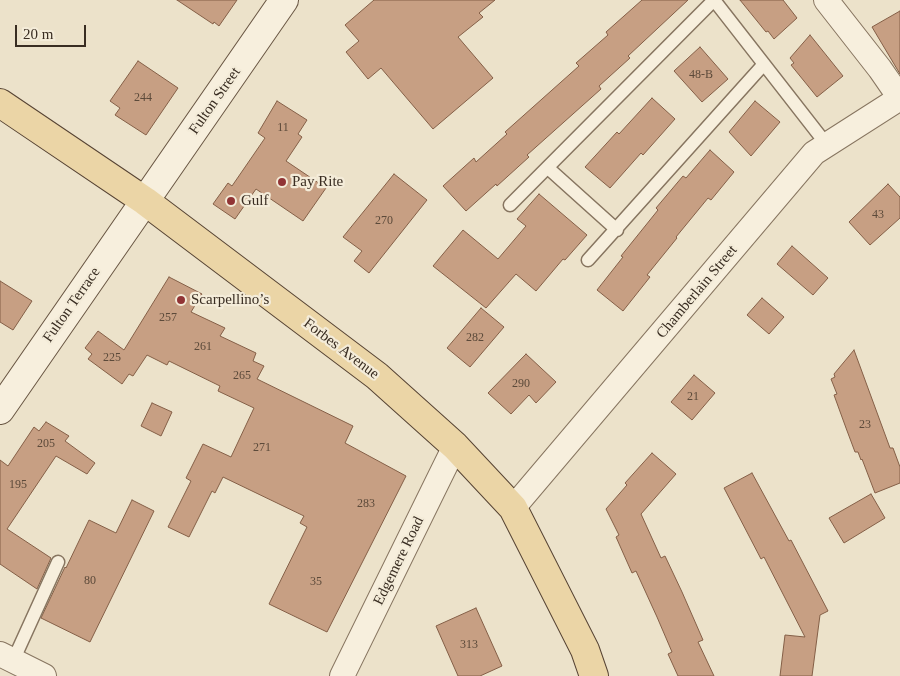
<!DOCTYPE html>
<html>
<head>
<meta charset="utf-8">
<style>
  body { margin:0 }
  #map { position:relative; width:900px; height:676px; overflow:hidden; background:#ece2ca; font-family:Georgia,serif }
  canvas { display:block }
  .scale { position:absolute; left:15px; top:25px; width:71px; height:22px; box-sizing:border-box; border:2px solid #392d22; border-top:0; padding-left:6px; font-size:15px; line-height:18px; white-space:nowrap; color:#392d22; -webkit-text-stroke:4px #f4ecd9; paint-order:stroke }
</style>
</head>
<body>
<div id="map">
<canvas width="900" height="676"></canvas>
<div class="scale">20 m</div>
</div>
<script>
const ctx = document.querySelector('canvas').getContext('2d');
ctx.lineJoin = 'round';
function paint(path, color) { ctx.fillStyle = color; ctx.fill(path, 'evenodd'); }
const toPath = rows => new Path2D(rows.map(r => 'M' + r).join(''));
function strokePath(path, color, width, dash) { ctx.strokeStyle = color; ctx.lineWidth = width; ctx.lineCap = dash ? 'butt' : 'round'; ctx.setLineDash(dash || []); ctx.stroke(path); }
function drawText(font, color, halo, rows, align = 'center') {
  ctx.font = font + ' Georgia,serif'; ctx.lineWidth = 4.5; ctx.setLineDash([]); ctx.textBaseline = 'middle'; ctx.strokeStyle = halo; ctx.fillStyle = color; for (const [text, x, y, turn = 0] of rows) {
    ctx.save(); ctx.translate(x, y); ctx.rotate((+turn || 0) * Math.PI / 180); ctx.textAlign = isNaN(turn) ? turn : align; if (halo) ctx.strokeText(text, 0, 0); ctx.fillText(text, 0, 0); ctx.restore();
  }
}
const building = toPath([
  [177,0,237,0,219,26,214,22,213,24,177,0],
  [374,0,495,0,479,13,483,17,458,37,493,78,433,129,381,68,368,79,346,52,359,41,345,25,374,0],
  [642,0,688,0,628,56,630,58,599,86,601,89,527,155,529,157,497,186,496,184,466,211,443,186,474,158,476,162,507,134,505,132,579,66,576,63,608,35,606,32,642,0],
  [740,0,783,0,797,18,774,39,768,31,766,32,740,0],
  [900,11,900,74,872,27,900,11],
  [810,35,843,76,817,97,791,65,794,63,790,58,810,35],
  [700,47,728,79,702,102,674,71,700,47],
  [138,61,178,88,146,135,115,115,120,108,110,101,138,61],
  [652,98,675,119,643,155,641,153,610,188,585,167,617,132,619,134,652,98],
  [277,101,307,120,298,134,302,137,286,161,326,188,303,221,256,189,235,219,213,204,228,183,232,186,265,138,258,133,277,101],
  [755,101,780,122,751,156,729,132,755,101],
  [710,150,734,172,711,200,708,198,676,237,677,238,647,275,650,277,623,311,597,290,623,257,621,256,658,210,656,208,683,176,686,178,710,150],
  [394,174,427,200,369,273,354,261,362,251,343,237,394,174],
  [888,184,900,197,900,218,870,245,849,222,888,184],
  [539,194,587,235,565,260,563,259,536,291,516,274,486,308,433,266,463,230,498,259,526,226,517,219,539,194],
  [792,246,828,278,813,295,777,264,792,246],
  [169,277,202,294,191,312,225,328,220,336,256,353,253,361,264,366,257,379,353,426,345,443,406,476,327,632,269,604,307,527,300,523,304,516,223,477,215,493,212,491,189,537,168,527,191,481,186,478,203,444,231,457,254,408,218,391,220,386,169,361,167,365,147,355,133,376,129,374,122,384,88,359,92,354,85,348,98,331,124,350,169,277],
  [0,281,32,301,13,330,0,322,0,281],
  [762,298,784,317,769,334,747,315,762,298],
  [481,308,504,327,470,367,447,348,481,308],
  [854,350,890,448,893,448,900,467,900,483,875,493,862,459,861,460,858,452,855,452,846,428,834,395,837,394,831,379,835,377,834,374,854,350],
  [526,354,556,382,536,403,529,395,511,414,488,393,526,354],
  [694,375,715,393,692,420,671,402,694,375],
  [152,403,172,412,161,436,141,426,152,403],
  [46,422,69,436,65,441,95,463,87,474,56,456,7,529,51,558,37,589,0,564,0,460,8,466,34,427,39,431,46,422],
  [652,453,676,474,641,514,661,558,665,556,682,592,703,640,698,642,714,676,678,676,668,654,672,652,657,617,636,571,632,573,616,537,619,535,606,509,627,485,625,483,652,453],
  [752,473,789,541,791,540,828,611,820,615,812,676,780,676,785,635,805,637,764,557,761,559,724,488,752,473],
  [871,494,885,518,844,543,829,518,871,494],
  [132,500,154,511,90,642,41,618,65,567,66,568,89,520,116,533,132,500],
  [476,608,502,666,480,676,458,676,436,626,476,608]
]);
const lane = toPath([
  [714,0,827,145],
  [548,168,617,230],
  [510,205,714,0],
  [588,260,764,64],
  [13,661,58,562]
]);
const street = toPath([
  [826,0,880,69,900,98],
  [513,508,814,153,900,98],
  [0,654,44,676],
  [342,676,455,446]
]);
const secondary = toPath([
  [0,410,284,0]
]);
const primary = toPath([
  [0,103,145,201,377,376,455,446,513,508,585,650,594,676]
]);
const markers = [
  [282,182,5,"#913435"],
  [231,201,5,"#913435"],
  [181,300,5,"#913435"]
];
const numberNames = [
  ["48-B",701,75],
  ["244",143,98],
  ["11",283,128],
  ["43",878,215],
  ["270",384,221],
  ["257",168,318],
  ["282",475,338],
  ["261",203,347],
  ["225",112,358],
  ["265",242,376],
  ["290",521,384],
  ["21",693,397],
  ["23",865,425],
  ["205",46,444],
  ["271",262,448],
  ["195",18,485],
  ["283",366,504],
  ["80",90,581],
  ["35",316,582],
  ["313",469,645]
];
const streetNames = [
  ["Fulton Street",215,101,-55],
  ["Chamberlain Street",697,292,-50],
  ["Fulton Terrace",72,305,-55],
  ["Forbes Avenue",341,349,37],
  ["Edgemere Road",399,561,-64]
];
const poiNames = [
  ["Pay Rite",292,182],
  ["Gulf",241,201],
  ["Scarpellino’s",191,300]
];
paint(building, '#c79f83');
strokePath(building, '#845f47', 1);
strokePath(lane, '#877560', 15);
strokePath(street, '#877560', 26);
strokePath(secondary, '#695643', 30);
strokePath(primary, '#564333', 30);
strokePath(lane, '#f7efdd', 12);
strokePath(street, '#f7efdd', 24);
strokePath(secondary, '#f7efdd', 28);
strokePath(primary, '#ebd5a6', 28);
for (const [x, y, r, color] of markers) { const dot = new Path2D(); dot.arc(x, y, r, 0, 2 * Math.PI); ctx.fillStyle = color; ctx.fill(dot); strokePath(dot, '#f4ecd9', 2); }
drawText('12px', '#5c4a3a', null, numberNames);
drawText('15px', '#392d22', '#f4ecd9', streetNames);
drawText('15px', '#392d22', '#f4ecd9', poiNames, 'left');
</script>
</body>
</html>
